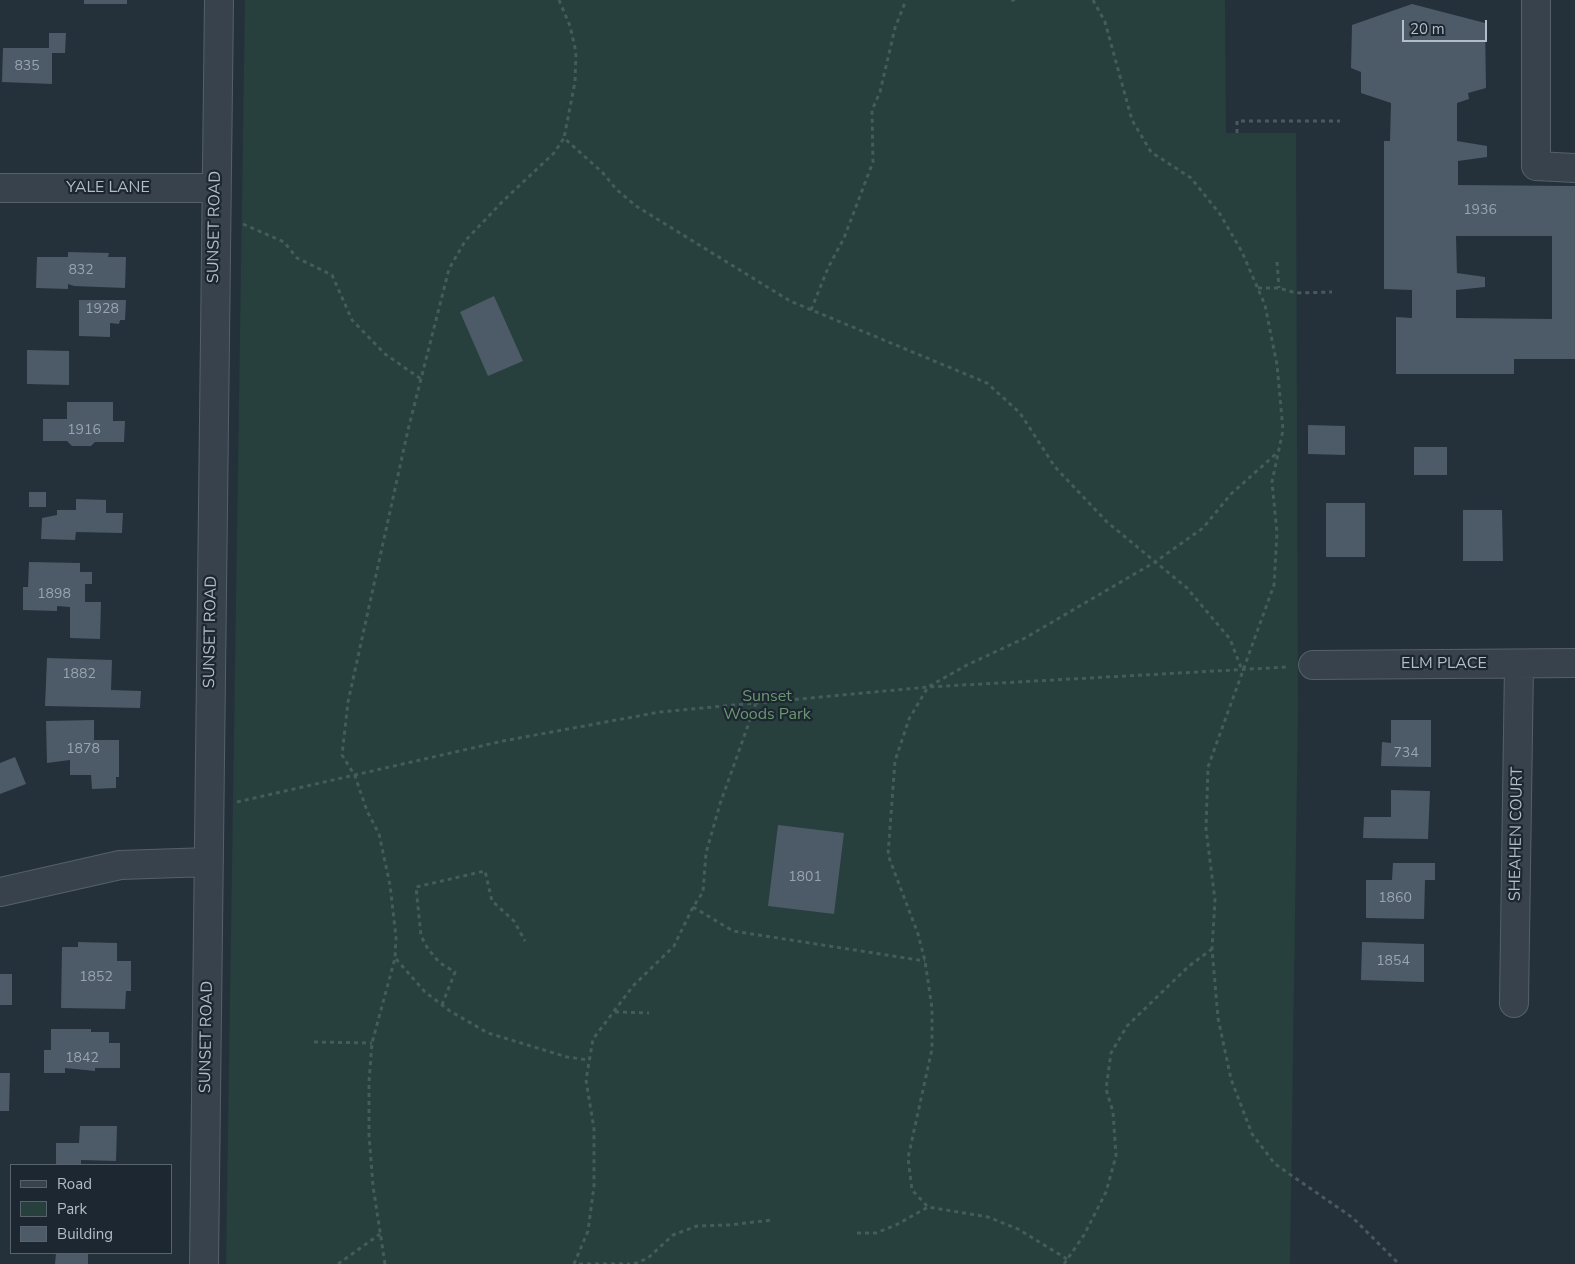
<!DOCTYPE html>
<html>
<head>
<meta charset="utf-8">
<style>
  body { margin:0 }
  #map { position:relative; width:1575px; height:1264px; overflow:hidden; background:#24313b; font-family:"Nunito Sans",sans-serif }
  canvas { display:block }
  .legend { position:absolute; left:10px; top:1164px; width:162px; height:90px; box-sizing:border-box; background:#1d2731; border:1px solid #59636d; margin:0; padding:6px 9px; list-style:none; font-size:15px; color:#b3bdc7 }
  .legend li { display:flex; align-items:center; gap:10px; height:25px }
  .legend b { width:25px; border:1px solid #59636d }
  .scale { position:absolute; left:1402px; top:20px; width:85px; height:22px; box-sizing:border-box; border:2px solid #b3bdc7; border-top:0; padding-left:6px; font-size:15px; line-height:18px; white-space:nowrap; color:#b3bdc7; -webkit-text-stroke:4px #1d2731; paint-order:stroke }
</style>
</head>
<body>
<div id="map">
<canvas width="1575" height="1264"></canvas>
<ul class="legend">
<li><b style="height:6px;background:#38424c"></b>Road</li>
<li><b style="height:14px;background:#273f3d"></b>Park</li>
<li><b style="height:14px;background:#4c5b67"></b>Building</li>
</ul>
<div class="scale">20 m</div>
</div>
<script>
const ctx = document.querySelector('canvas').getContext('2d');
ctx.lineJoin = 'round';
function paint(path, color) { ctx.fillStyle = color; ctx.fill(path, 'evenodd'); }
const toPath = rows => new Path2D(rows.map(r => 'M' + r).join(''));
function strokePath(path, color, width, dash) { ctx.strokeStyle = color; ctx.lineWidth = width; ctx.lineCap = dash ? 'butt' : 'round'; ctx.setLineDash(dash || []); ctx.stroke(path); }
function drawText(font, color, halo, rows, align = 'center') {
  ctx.font = font + ' "Nunito Sans",sans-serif'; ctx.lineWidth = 4.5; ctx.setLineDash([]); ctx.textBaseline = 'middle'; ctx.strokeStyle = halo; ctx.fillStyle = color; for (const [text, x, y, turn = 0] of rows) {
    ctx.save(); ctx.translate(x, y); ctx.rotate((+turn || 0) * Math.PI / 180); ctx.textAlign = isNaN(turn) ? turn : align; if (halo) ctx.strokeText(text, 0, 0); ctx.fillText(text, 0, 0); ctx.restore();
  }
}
const green = toPath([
  [245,0,1225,0,1226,133,1296,133,1298,710,1290,1264,226,1264]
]);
const building = toPath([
  [84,0,127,0,127,4,84,4],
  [1412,4,1485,23,1486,88,1468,93,1469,99,1457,103,1457,141,1487,146,1487,157,1458,161,1458,185,1575,186,1575,359,1514,359,1514,374,1396,374,1396,317,1412,318,1412,290,1384,289,1384,141,1390,141,1391,103,1361,93,1361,72,1351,68,1352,25],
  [1456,236,1552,236,1552,319,1456,318,1456,290,1485,287,1485,277,1457,273],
  [49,33,66,33,65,53,52,53,52,84,2,82,3,48,49,48],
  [68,252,109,253,108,257,126,257,125,288,74,286,68,284,68,289,36,288,37,257,68,257],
  [494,296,523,361,488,376,460,312],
  [79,300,126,300,125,320,120,320,119,324,110,323,110,337,79,336],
  [27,350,69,351,69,385,27,384],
  [67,402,113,402,113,421,125,421,124,442,95,442,91,446,72,446,67,441,43,441,43,419,67,419],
  [1308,425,1345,426,1345,455,1308,454],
  [1414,447,1447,447,1447,475,1414,475],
  [29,492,46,492,46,507,29,507],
  [76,499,106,500,106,513,123,513,122,533,76,532,75,540,41,539,42,518,57,515,57,510,76,510],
  [1326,503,1365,503,1365,557,1326,557],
  [1463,510,1502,510,1503,561,1463,561],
  [29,562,80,563,80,572,92,572,92,584,85,584,85,602,101,602,100,639,70,638,70,607,57,606,57,611,23,610,23,587,28,587],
  [47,658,112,660,111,690,141,691,140,708,45,706],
  [94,720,94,740,119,740,119,777,116,777,116,788,92,789,91,775,70,775,70,760,47,763,46,721],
  [1391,720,1431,720,1431,767,1381,766,1382,742,1391,743],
  [15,757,26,784,0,794,0,763],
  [1391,790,1430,791,1428,839,1363,838,1364,817,1391,817],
  [778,825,844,833,834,914,768,906],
  [1393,863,1435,863,1435,880,1425,880,1424,919,1366,918,1366,880,1392,880],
  [78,942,117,943,117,961,131,961,131,991,126,991,125,1009,61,1008,62,947,78,947],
  [1362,942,1424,944,1424,982,1361,980],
  [0,974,12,974,12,1005,0,1005],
  [51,1029,91,1029,91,1032,109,1032,109,1043,120,1043,120,1068,95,1068,95,1071,65,1068,65,1073,44,1073,44,1050,51,1050],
  [0,1073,10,1073,9,1111,0,1111],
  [80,1126,117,1126,116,1161,81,1160,81,1165,56,1165,56,1143,79,1143],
  [56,1253,88,1253,88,1264,55,1264]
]);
const path = toPath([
  [559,0,570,26,576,52,575,82,564,138],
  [1011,0,1015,0],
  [1093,0,1105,22,1132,120,1151,152,1191,178,1220,214,1242,252,1265,305,1277,365,1283,430,1272,482,1277,533,1274,585,1208,767,1206,829,1215,900,1212,949,1218,1018,1231,1079,1252,1134,1275,1164,1353,1218,1399,1264],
  [1237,133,1237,121,1340,121],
  [243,224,284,242,297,258,332,275,352,320,385,354,421,379],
  [1277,262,1279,288],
  [1258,288,1279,288,1296,293,1332,292],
  [811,310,828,268,844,238,873,162,872,110,880,92,895,28,906,0],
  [237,802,503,741,660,712,928,687,1287,667],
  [693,907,733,931,925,961],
  [396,959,425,992,450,1011,488,1033,567,1057,589,1060],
  [442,1005,455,972,440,963,428,949,421,936,416,887,485,871,492,901,514,921,525,941],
  [615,1012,649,1013],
  [314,1042,372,1043],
  [857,1233,876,1233,896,1225,928,1207],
  [1067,1259,1018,1229,988,1217,928,1207,912,1190,908,1158,932,1049,932,1008,925,961,918,934,888,855,895,761,909,719,928,687,967,665,1025,638,1155,562,1203,528,1231,494,1278,452],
  [338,1264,380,1234],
  [385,1264,373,1186,369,1135,369,1082,372,1043,395,958,396,937,390,885,379,834,367,811,355,776,342,755,348,702,408,430,449,269,465,241,503,201,554,153,564,138,603,173,616,189,636,206,790,301,987,383,1020,413,1055,467,1107,522,1187,588,1230,639,1242,670],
  [574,1264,588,1231,594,1186,594,1129,586,1080,593,1039,633,986,674,946,693,907,703,892,706,853,720,804,756,703],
  [579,1264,630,1264],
  [634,1264,648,1258,673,1235,697,1226,729,1225,772,1220],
  [1064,1264,1084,1235,1106,1192,1116,1156,1113,1112,1106,1089,1111,1053,1127,1026,1189,966,1212,949]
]);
const minor = toPath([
  [1536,0,1536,166,1575,168],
  [0,188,216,188],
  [1313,665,1575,663],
  [0,892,120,865,209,862],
  [1514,1003,1519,664],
  [204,1264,219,0]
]);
const numberNames = [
  ["835",27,67],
  ["1936",1480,211],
  ["832",81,271],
  ["1928",102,310],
  ["1916",84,431],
  ["1898",54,595],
  ["1882",79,675],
  ["1878",83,750],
  ["734",1406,754],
  ["1801",805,878],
  ["1860",1395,899],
  ["1854",1393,962],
  ["1852",96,978],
  ["1842",82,1059]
];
const streetNames = [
  ["YALE LANE",108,188],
  ["SUNSET ROAD",215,227,-89],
  ["SUNSET ROAD",211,632,-89],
  ["ELM PLACE",1444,664],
  ["SHEAHEN COURT",1517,834,-89],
  ["SUNSET ROAD",207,1037,-89]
];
const parkNames = [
  ["Sunset",767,697],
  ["Woods Park",767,715]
];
paint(green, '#273f3d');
paint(building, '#4c5b67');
strokePath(minor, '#56606a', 30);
strokePath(path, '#465b5b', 3, [4, 4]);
strokePath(minor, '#38424c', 28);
drawText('14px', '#99a4af', null, numberNames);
drawText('16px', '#b3bdc7', '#1d2731', streetNames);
drawText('16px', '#6b9770', '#1d2731', parkNames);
</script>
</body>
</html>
